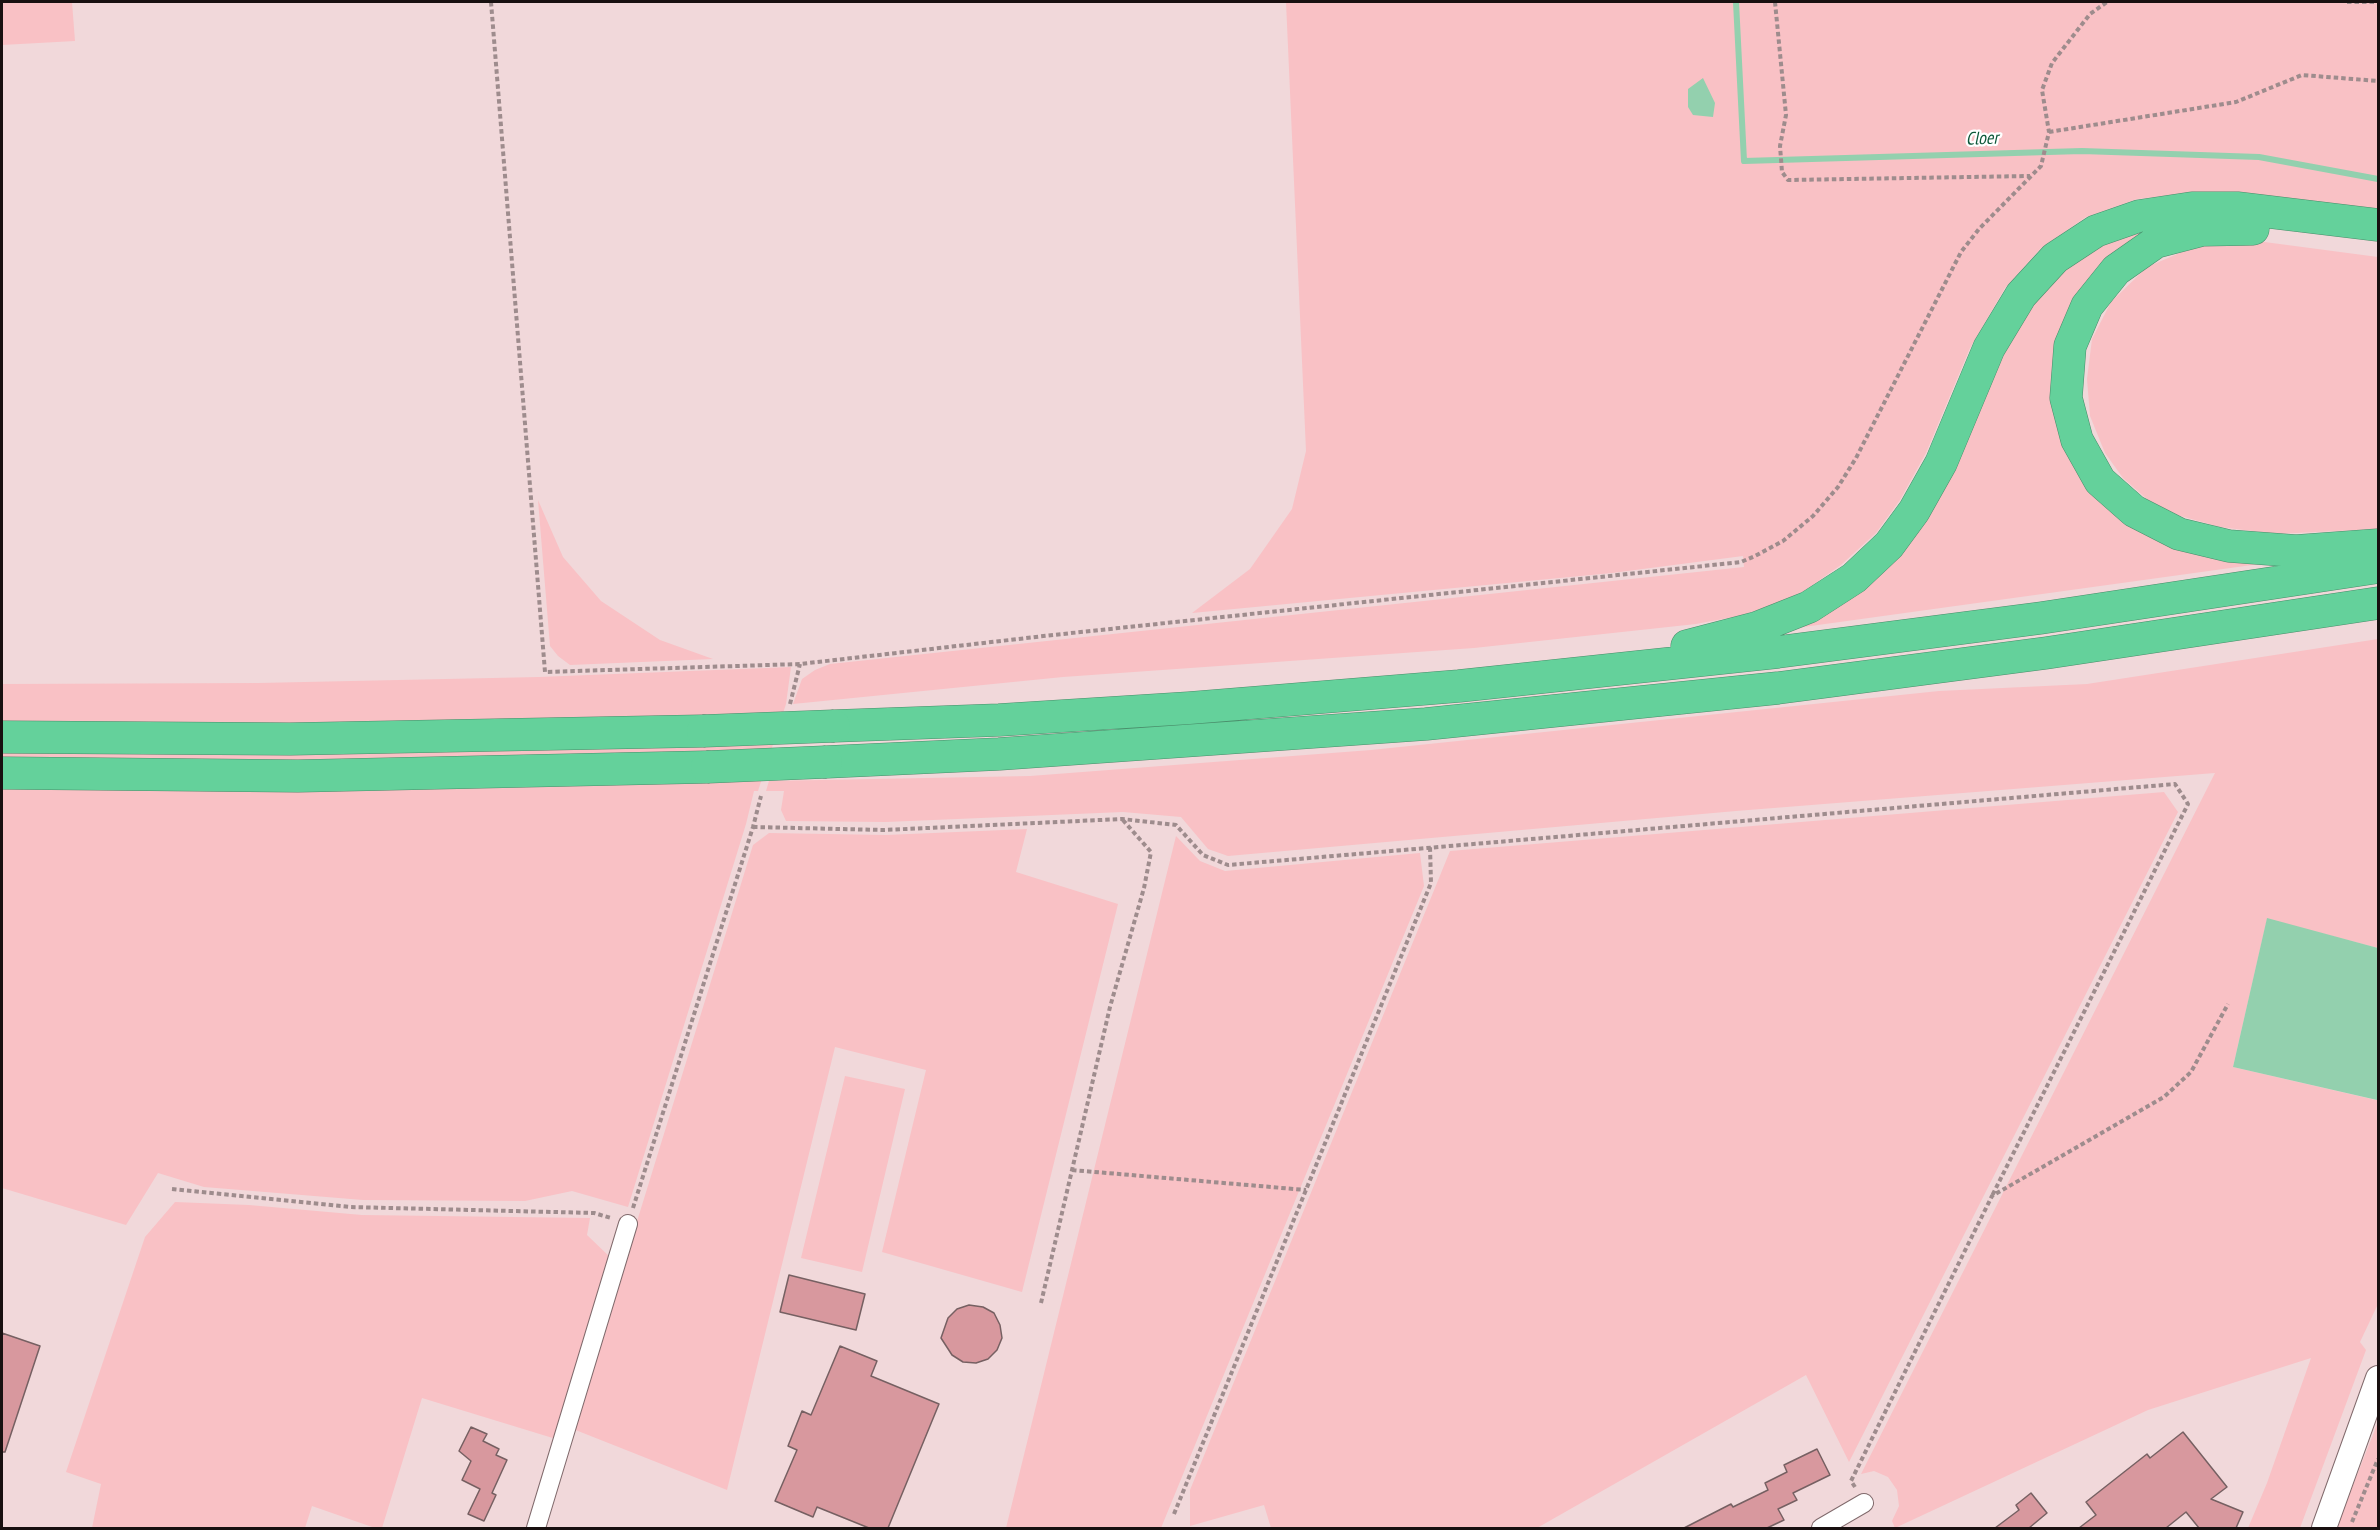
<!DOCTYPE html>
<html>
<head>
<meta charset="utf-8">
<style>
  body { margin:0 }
  #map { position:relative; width:2380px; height:1530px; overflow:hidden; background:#f1d8da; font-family:"PT Sans Narrow",sans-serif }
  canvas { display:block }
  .frame { position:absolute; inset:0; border:3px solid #181010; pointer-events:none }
</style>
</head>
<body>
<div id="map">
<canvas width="2380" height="1530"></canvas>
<div class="frame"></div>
</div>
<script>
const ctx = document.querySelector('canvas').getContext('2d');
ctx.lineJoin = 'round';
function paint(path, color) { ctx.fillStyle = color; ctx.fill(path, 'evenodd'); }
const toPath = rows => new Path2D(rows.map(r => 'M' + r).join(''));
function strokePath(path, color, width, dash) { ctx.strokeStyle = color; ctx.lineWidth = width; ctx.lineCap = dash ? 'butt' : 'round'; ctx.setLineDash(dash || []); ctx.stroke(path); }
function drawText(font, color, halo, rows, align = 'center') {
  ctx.font = font + ' "PT Sans Narrow",sans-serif'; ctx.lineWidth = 4.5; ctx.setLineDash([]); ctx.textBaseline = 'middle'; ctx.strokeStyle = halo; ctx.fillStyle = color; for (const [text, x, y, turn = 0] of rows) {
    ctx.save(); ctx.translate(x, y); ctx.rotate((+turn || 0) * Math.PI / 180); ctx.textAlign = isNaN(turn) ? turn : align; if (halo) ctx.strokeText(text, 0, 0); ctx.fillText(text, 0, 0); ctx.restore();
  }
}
const green = toPath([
  [2,2,72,2,75,41,2,45],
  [1286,2,2378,2,2378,212,2191,193,2137,199,2086,217,2041,248,2005,288,1970,348,1926,453,1900,500,1876,533,1841,565,1804,591,1776,604,1739,616,1696,624,1474,648,1063,677,793,704,802,679,815,670,830,664,1744,567,1743,556,1612,573,1192,613,1250,569,1292,509,1306,451],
  [2140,224,2153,235,2065,339,2095,486,2281,561,1789,629,1858,584,1995,357,2060,264],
  [2257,241,2378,257,2378,529,2276,534,2220,527,2177,515,2148,500,2123,478,2105,453,2090,416,2087,379,2092,339,2111,302,2147,267,2196,246],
  [538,500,563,557,601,601,660,640,713,659,570,665,558,656,550,646],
  [2378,639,2378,948,2267,919,2233,1067,2376,1100,2378,1094,2378,1304,2360,1342,2366,1350,2300,1528,2248,1528,2267,1483,2311,1358,2148,1410,1895,1528,1892,1521,1899,1506,1897,1490,1888,1477,1874,1471,1861,1474,2215,773,1736,811,1228,856,1208,849,1181,817,1123,812,886,822,786,821,781,810,784,791,766,791,769,781,1030,776,1371,750,1939,691,2087,684],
  [791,667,786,704,758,791,754,791,746,824,628,1207,572,1191,525,1201,363,1200,204,1187,158,1173,126,1225,2,1188,2,684,258,683,539,677],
  [2164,792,2178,812,1849,1462,1806,1375,1537,1528,1271,1528,1264,1505,1190,1526,1190,1490,1450,851],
  [1027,829,1016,872,1118,904,1022,1292,882,1252,926,1070,835,1047,727,1490,573,1429,753,845,769,833,886,835],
  [1176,836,1200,861,1225,871,1420,853,1424,886,1161,1528,1006,1528],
  [845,1076,905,1089,862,1272,801,1258],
  [175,1202,249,1205,362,1215,590,1218,587,1235,612,1259,556,1439,422,1398,382,1528,375,1528,312,1506,305,1528,92,1528,101,1484,66,1472,145,1237],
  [2378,1422,2378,1528,2336,1528]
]);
const water = toPath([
  [1703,78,1715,103,1713,117,1693,115,1688,107,1688,89],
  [2267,918,2378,948,2377,1100,2233,1067]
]);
const stream = toPath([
  [1736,2,1744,161,2082,151,2259,157,2378,179]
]);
const building = toPath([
  [789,1275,865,1294,856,1330,780,1312,789,1275],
  [969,1305,983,1307,994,1313,1000,1325,1002,1338,997,1350,988,1359,976,1363,963,1362,952,1355,941,1338,948,1318,957,1309,969,1305],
  [2,1333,40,1346,5,1452,2,1452,2,1333],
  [840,1346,877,1361,871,1376,939,1404,888,1528,869,1528,817,1507,813,1517,775,1501,797,1450,788,1446,802,1411,811,1415,840,1346],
  [471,1427,487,1434,483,1441,499,1449,496,1455,507,1460,492,1493,496,1495,484,1521,468,1514,480,1489,462,1480,471,1461,459,1451,471,1427],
  [2183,1432,2227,1487,2211,1499,2243,1512,2236,1528,2199,1528,2186,1512,2166,1528,2079,1528,2096,1515,2086,1502,2147,1454,2150,1458,2183,1432],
  [1817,1449,1830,1475,1793,1493,1797,1500,1778,1509,1784,1520,1767,1528,1684,1528,1731,1504,1733,1507,1768,1490,1765,1483,1787,1472,1784,1465,1817,1449],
  [2031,1493,2047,1513,2029,1528,1995,1528,2019,1510,2016,1505,2031,1493]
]);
const path = toPath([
  [491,2,545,672,800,664,1053,635,1741,562,1755,556,1783,541,1813,516,1838,487,1856,458,1961,252,1979,229,2041,166,2049,132,2042,90,2052,63,2090,14,2107,2],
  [1775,2,1786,115,1780,146,1782,172,1788,180,2030,176],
  [2347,2,2378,2],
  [2049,132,2236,102,2302,75,2378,81],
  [790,704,800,664],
  [753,827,884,830,1122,819,1176,825,1203,855,1228,865,2175,784,2188,804,1992,1196],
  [1072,1170,1306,1190],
  [172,1189,350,1207,594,1213,611,1218],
  [633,1208,753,827,761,796],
  [1041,1303,1110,1007,1144,888,1151,852,1122,819],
  [1855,1487,1851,1481,1992,1196,2164,1097,2191,1072,2228,1004],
  [1174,1514,1431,883,1430,846],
  [2352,1522,2378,1459]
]);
const street = toPath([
  [536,1528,628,1224],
  [1821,1528,1864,1503]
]);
const secondary = toPath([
  [2324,1528,2378,1378]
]);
const highway = toPath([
  [2253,229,2202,230,2156,242,2116,270,2087,306,2070,346,2066,398,2077,440,2100,481,2134,511,2179,534,2229,546,2296,551,2378,545],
  [1687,646,1756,628,1809,607,1854,578,1889,545,1914,511,1941,463,1989,348,2021,295,2055,258,2096,231,2139,216,2192,208,2237,208,2378,225],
  [834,726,999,720,1189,708,1459,686,1778,652,2041,618,2378,567],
  [2,737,290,739,703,731],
  [826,762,999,754,1426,724,1778,688,2046,653,2378,603],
  [2,773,298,776,707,767]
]);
const highwayBridge = toPath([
  [703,731,834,726],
  [707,767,826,762]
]);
const waterNames = [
  ["Cloer",1982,139,-2]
];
paint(green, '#f9c1c5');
paint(water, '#93d0ae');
strokePath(stream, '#93d0ae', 6);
paint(building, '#d8989e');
strokePath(building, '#766062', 1.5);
strokePath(street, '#806a6c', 20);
strokePath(secondary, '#806a6c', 26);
strokePath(highway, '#498d6a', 33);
strokePath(path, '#9e8c8d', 4, [4.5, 3]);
strokePath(street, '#fff', 18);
strokePath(secondary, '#fff', 24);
strokePath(highway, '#64d19b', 32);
strokePath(highwayBridge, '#498d6a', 33, []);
strokePath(highwayBridge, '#64d19b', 32);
drawText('italic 18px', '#0d5839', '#fff', waterNames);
</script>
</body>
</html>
